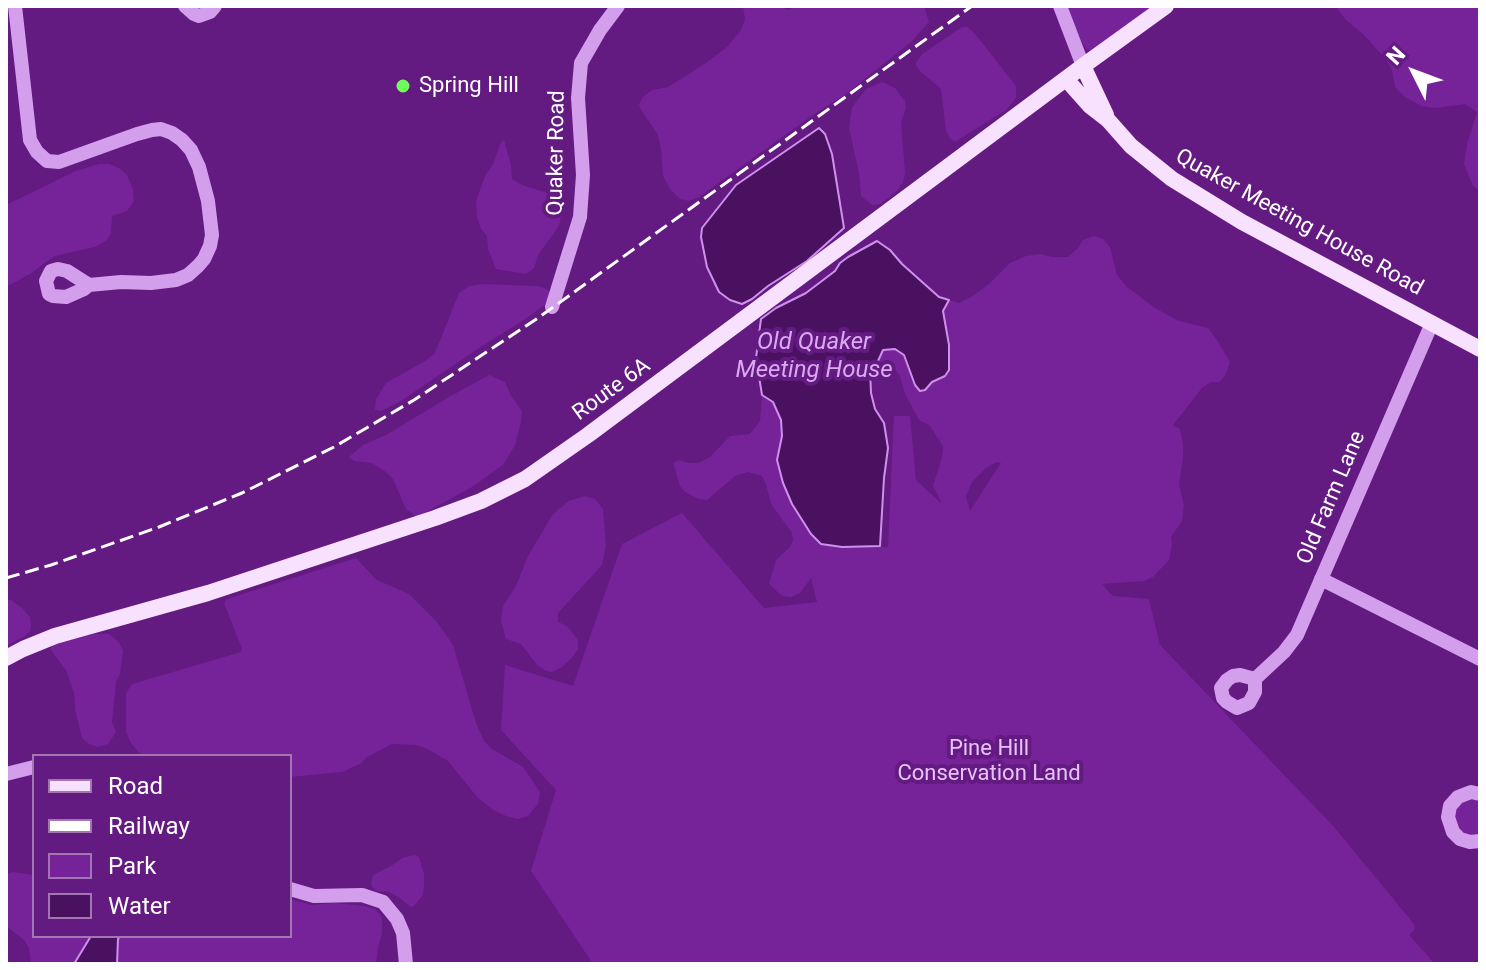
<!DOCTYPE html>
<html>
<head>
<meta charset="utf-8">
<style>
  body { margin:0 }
  #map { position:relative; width:1486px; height:970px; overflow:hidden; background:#631a81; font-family:Roboto,sans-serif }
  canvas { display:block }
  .frame { position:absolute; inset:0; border:8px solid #fff; pointer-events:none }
  .legend { position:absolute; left:32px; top:754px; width:260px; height:184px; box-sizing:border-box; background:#631a81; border:2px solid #a176b3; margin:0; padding:10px 14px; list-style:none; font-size:24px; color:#fff }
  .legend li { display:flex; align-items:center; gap:16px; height:40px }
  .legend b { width:40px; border:2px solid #a176b3 }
  .north { position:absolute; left:1374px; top:32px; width:80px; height:80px; -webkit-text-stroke:6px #631a81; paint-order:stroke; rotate:312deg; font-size:22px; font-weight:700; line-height:32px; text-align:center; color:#fff }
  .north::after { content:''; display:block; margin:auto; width:28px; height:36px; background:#fff; clip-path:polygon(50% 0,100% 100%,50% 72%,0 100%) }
</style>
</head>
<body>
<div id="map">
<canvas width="1486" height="970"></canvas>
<div class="frame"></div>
<ul class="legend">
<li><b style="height:10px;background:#f8e1ff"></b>Road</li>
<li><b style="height:10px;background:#fff"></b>Railway</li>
<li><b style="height:22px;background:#76239a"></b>Park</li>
<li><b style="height:22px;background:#49115f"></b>Water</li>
</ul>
<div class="north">N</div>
</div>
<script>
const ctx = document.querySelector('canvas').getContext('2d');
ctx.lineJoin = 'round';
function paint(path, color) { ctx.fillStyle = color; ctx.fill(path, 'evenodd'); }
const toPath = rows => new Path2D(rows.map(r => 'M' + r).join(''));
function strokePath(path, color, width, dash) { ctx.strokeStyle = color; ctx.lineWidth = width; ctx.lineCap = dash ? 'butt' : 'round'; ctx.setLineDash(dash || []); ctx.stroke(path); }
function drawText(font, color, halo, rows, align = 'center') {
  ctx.font = font + ' Roboto,sans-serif'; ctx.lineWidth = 8; ctx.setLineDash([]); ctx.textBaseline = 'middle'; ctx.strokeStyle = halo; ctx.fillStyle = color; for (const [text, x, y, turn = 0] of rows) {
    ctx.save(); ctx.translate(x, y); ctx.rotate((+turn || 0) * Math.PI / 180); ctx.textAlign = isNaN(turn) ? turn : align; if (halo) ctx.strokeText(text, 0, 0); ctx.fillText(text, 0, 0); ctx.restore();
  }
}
const green = toPath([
  [743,6,779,6,788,10,796,6,924,6,929,22,911,42,846,94,813,115,699,197,689,201,680,199,670,189,663,176,661,148,657,133,641,110,639,104,643,97,652,90,668,87,700,67,726,48,741,30,745,19],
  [1065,6,1156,6,1092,51,1086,49,1083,44],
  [1335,6,1480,6,1480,191,1473,186,1464,164,1467,144,1477,112,1465,104,1436,108,1421,106,1405,97,1395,87,1392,70,1384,57,1364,35,1346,20],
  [962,27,968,27,976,35,1016,86,1016,98,1006,110,955,142,950,138,946,131,941,89,920,71,915,64,922,54],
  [882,82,895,88,905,101,906,108,901,123,905,172,903,183,896,192,880,204,872,205,861,196,859,173,849,128,852,107,866,89],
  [504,140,511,165,512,179,522,185,560,197,563,207,559,226,538,255,534,268,526,274,496,269,488,249,487,236,481,229,477,216,476,201,482,184,486,174,493,165,500,144],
  [99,164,109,164,119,168,127,175,133,189,134,201,127,211,112,216,111,233,107,240,95,247,54,256,30,274,6,287,6,205,76,171],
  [1094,236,1103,239,1110,247,1117,275,1127,287,1155,308,1179,321,1208,328,1217,340,1230,362,1225,376,1219,382,1211,382,1202,388,1173,425,1180,429,1183,444,1183,457,1179,485,1184,506,1182,521,1171,537,1172,544,1169,560,1153,577,1144,581,1102,584,1113,596,1149,599,1160,645,1334,827,1414,924,1415,929,1409,935,1435,964,593,964,531,871,556,790,501,730,505,665,573,686,622,544,682,513,764,608,817,602,811,578,800,593,791,597,782,596,769,584,776,560,790,547,793,540,792,533,771,504,766,484,762,476,748,472,735,476,707,500,699,499,685,492,680,486,673,463,679,460,689,463,698,463,710,457,730,436,750,434,760,421,762,395,773,402,781,420,782,436,777,460,811,534,842,547,888,547,894,416,910,416,916,480,942,504,933,486,942,457,943,446,930,426,919,420,905,394,900,376,891,364,878,361,883,349,895,349,904,355,915,385,925,390,932,382,945,376,943,311,949,300,959,303,973,296,989,284,1010,263,1026,256,1040,254,1052,257,1068,257,1079,247,1083,240],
  [997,462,1001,463,970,511,966,497,972,482,986,468],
  [484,284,538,286,547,289,552,295,547,303,524,320,482,346,401,401,381,411,375,410,376,399,386,383,425,361,435,353,459,293,469,286],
  [489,375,505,382,511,396,522,411,521,423,515,445,503,465,472,487,417,517,406,509,393,479,386,472,372,463,354,461,349,457,363,445,386,435,449,397],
  [585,496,595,499,603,509,606,545,602,565,558,613,558,622,567,626,578,640,578,649,572,658,562,667,552,672,546,671,537,665,521,644,506,639,501,621,503,606,516,586,528,556,553,514,569,501],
  [356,558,377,580,409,594,437,622,453,645,476,723,484,741,492,749,523,767,540,792,538,804,528,816,518,819,506,816,492,809,478,798,448,761,426,748,415,745,392,744,367,757,360,764,342,772,290,777,290,756,146,756,139,753,131,743,126,732,126,693,132,684,241,652,242,649,224,603,227,599],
  [6,600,11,600,22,608,30,617,31,625,30,631,25,636,6,646],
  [95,634,109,634,119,642,123,651,120,674,116,682,112,722,116,732,108,744,98,747,89,744,82,738,75,710,74,693,66,670,50,649,53,644],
  [1465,799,1480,799,1480,835,1469,836,1458,829,1454,812],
  [414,855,419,857,424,874,424,886,423,895,414,906,411,907,401,899,389,892,377,891,373,888,371,884,373,875,391,866,402,858],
  [13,872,34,875,34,936,91,936,74,964,31,964,29,948,24,940,6,926,6,874],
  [290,899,311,905,334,903,365,906,375,909,382,917,382,933,378,947,376,964,117,964,118,939,120,936,290,936]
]);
const water = toPath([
  [819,128,825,134,832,154,844,228,807,261,768,286,752,299,742,304,730,300,719,292,707,267,701,237,702,228,736,185,819,128],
  [877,241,890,250,902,264,939,297,949,300,943,311,949,345,949,370,945,376,932,382,925,390,920,391,915,385,904,355,895,349,883,350,878,361,870,369,871,393,875,409,884,423,888,448,884,478,880,546,842,547,821,544,811,534,792,504,783,483,777,460,782,436,781,420,773,402,762,395,758,370,756,358,761,319,776,308,806,293,835,271,840,263,848,257,877,241],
  [91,936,120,936,118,939,117,964,74,964,91,936]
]);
const minor = toPath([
  [15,6,30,140,37,152,47,161,59,162,137,134,152,130,161,129,172,133,182,140,191,150,199,167,208,201,212,235,210,246,204,259,198,266,188,275,176,280,151,283,121,282,89,285,84,289,66,297,53,296,49,294,46,281,51,271,58,269,67,271,89,285],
  [185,6,194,14,199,16,210,12,215,6],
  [1060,6,1083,66],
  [552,307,580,217,583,175,578,98,581,63,600,30,618,6],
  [1321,579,1480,659],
  [1240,675,1255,679,1255,692,1249,703,1237,708,1227,702,1223,698,1221,688,1227,680,1233,676,1240,675],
  [1255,679,1284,652,1297,635,1432,323],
  [6,774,34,767],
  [1480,794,1471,792,1458,797,1450,806,1448,817,1453,832,1460,839,1470,842,1480,841],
  [290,889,314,896,362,895,383,902,397,919,403,933,406,964]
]);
const major = toPath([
  [1083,66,1106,115],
  [1066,79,1090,106,1108,120,1131,146,1172,179,1242,222,1480,349],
  [6,658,23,649,55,636,208,593,435,518,481,501,525,479,588,435,1083,66,1166,6]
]);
const rail = toPath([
  [6,578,51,565,159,527,242,493,334,447,414,400,538,318,972,6]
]);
const markers = [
  [403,86,8,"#71fd59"]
];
const poiNames = [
  ["Spring Hill",419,86]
];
const streetNames = [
  ["Quaker Road",557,153,-89],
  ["Quaker Meeting House Road",1299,223,29],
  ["Route 6A",612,390,-36],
  ["Old Farm Lane",1332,498,-67]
];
const parkNames = [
  ["Pine Hill",989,749],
  ["Conservation Land",989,774]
];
const waterNames = [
  ["Old Quaker",814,343],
  ["Meeting House",814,371]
];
paint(green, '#76239a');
paint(water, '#49115f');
strokePath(water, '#cf90ed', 2);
strokePath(minor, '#d39eeb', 14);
strokePath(major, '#f8e1ff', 16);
strokePath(rail, '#fff', 3, [14, 6]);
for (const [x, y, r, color] of markers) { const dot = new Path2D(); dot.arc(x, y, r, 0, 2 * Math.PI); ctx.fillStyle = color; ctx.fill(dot); strokePath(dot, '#631a81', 3); }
drawText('22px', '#fff', '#631a81', poiNames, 'left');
drawText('22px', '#fff', '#631a81', streetNames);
drawText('22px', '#e7c2f8', '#631a81', parkNames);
drawText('italic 24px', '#dba9f2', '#631a81', waterNames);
</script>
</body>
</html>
